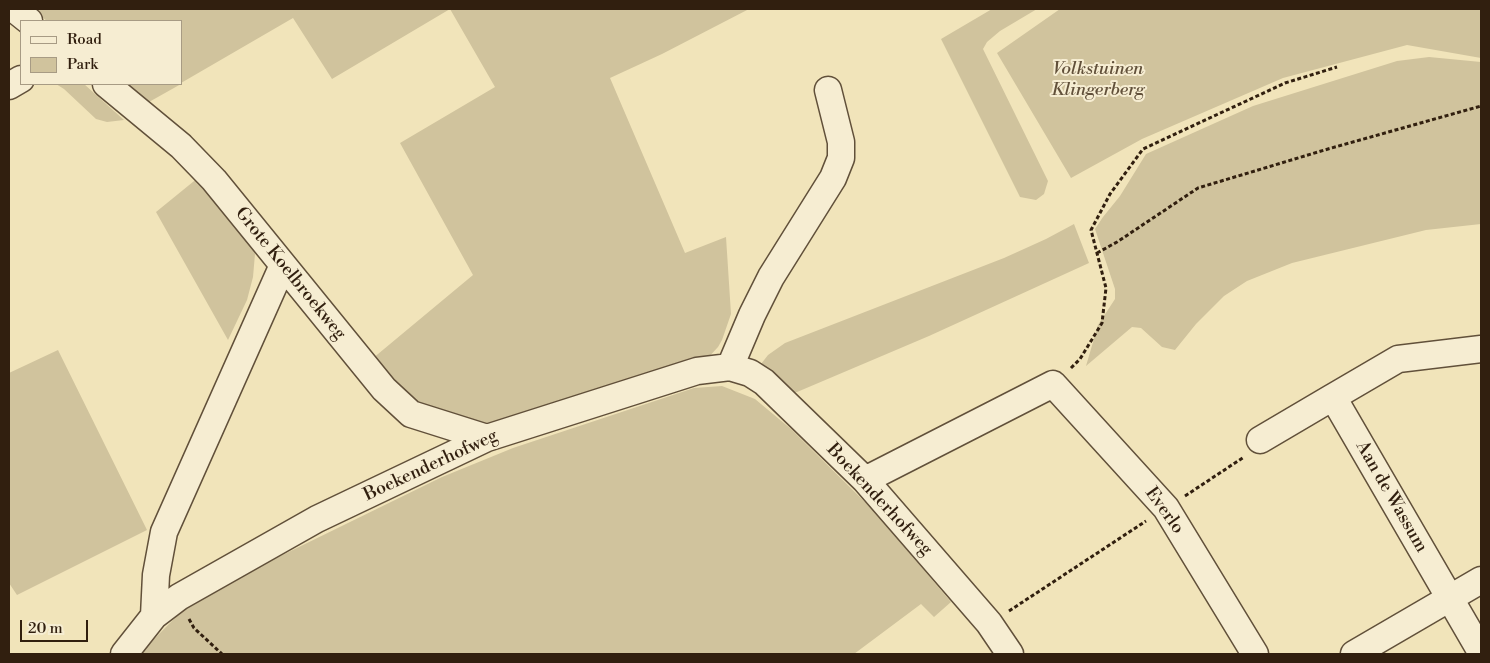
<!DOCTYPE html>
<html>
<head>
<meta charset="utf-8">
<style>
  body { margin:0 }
  #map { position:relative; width:1490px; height:663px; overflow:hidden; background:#f1e4ba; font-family:"Libre Bodoni",serif }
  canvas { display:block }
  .frame { position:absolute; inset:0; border:10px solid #311f0f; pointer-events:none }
  .legend { position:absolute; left:20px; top:20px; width:162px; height:65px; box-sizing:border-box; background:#f6edd2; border:1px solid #a79b84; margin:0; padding:6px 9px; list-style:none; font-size:15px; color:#311f0f }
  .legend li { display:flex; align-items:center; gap:10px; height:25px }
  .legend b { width:25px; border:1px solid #a79b84 }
  .scale { position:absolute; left:20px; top:620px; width:68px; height:22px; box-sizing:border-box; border:2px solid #311f0f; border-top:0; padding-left:6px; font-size:15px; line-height:18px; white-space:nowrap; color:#311f0f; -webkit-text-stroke:4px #f6edd2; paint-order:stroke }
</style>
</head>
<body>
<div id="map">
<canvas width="1490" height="663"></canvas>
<div class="frame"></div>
<ul class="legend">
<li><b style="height:6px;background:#f6edd2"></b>Road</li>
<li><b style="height:14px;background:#d0c39d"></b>Park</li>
</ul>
<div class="scale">20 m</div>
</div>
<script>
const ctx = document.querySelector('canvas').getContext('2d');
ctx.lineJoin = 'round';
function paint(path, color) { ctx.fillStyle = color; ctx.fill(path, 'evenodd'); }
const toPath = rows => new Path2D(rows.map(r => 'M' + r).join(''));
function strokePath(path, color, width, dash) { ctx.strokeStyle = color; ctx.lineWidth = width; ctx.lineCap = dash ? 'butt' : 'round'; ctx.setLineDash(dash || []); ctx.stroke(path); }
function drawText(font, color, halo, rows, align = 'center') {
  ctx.font = font + ' "Libre Bodoni",serif'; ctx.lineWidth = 4; ctx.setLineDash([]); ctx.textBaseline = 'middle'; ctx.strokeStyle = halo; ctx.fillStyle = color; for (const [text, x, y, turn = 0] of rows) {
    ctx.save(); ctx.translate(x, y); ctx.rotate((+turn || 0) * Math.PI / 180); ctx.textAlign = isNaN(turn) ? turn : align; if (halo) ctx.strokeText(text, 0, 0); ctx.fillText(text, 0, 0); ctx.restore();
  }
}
const green = toPath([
  [32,9,749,9,662,54,610,78,685,253,726,237,731,314,722,340,718,347,706,360,498,428,416,406,372,359,473,275,400,143,495,87,450,9,332,79,293,18,181,83,181,21,47,21],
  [992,9,1037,9,1000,31,987,42,983,49,1048,181,1044,194,1036,200,1020,197,941,39],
  [1060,9,1481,9,1481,58,1407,45,1283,78,1142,139,1071,178,997,53],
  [1429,57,1481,62,1481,224,1426,230,1292,263,1247,281,1224,296,1196,324,1175,350,1162,347,1141,328,1132,327,1086,366,1098,325,1115,299,1115,289,1095,229,1103,217,1120,196,1146,154,1253,106,1397,61],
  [56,84,84,84,124,120,107,122,96,119,64,89],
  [125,84,181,84,149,102],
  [199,177,249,238,255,254,253,277,247,300,228,340,156,212],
  [1074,224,1089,263,929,336,790,395,761,370,761,364,768,355,785,343,1004,258,1046,239],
  [58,350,147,530,17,595,9,583,9,373],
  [722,386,755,399,791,429,872,509,951,602,934,617,921,604,854,654,142,654,151,642,185,608,211,590,442,477,513,448,694,388]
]);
const path = toPath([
  [1097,253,1117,242,1198,188,1328,149,1481,106],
  [1071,368,1080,359,1102,323,1106,288,1091,230,1110,194,1143,149,1285,83,1337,67],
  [1185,496,1244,457],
  [1009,611,1146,521],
  [189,619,194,628,222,654]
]);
const street = toPath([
  [14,9,29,21],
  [106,84,181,146,214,180,384,389,411,414,487,438],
  [9,86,21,79],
  [1481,349,1398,359,1333,397,1481,652],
  [730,367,752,315,771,277,833,178,841,158,841,142,828,90],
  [1260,440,1333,397],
  [865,480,1053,384,1166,508,1255,654],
  [154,616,156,575,164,532,283,265],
  [124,654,154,616,179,597,317,519,487,438,697,371,730,367,750,373,764,382,865,480,989,623,1010,654],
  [1354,654,1481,580]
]);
const parkNames = [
  ["Volkstuinen",1098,70],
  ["Klingerberg",1098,91]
];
const streetNames = [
  ["Grote Koelbroekweg",290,274,51],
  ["Boekenderhofweg",431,466,-25],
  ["Aan de Wassum",1391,497,60],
  ["Boekenderhofweg",879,500,47],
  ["Everlo",1164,511,54]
];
paint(green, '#d0c39d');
strokePath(street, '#61503a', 29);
strokePath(path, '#311f0f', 3, [4, 2.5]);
strokePath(street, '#f6edd2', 26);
drawText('italic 18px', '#61503a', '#f6edd2', parkNames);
drawText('18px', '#311f0f', '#f6edd2', streetNames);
</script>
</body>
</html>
